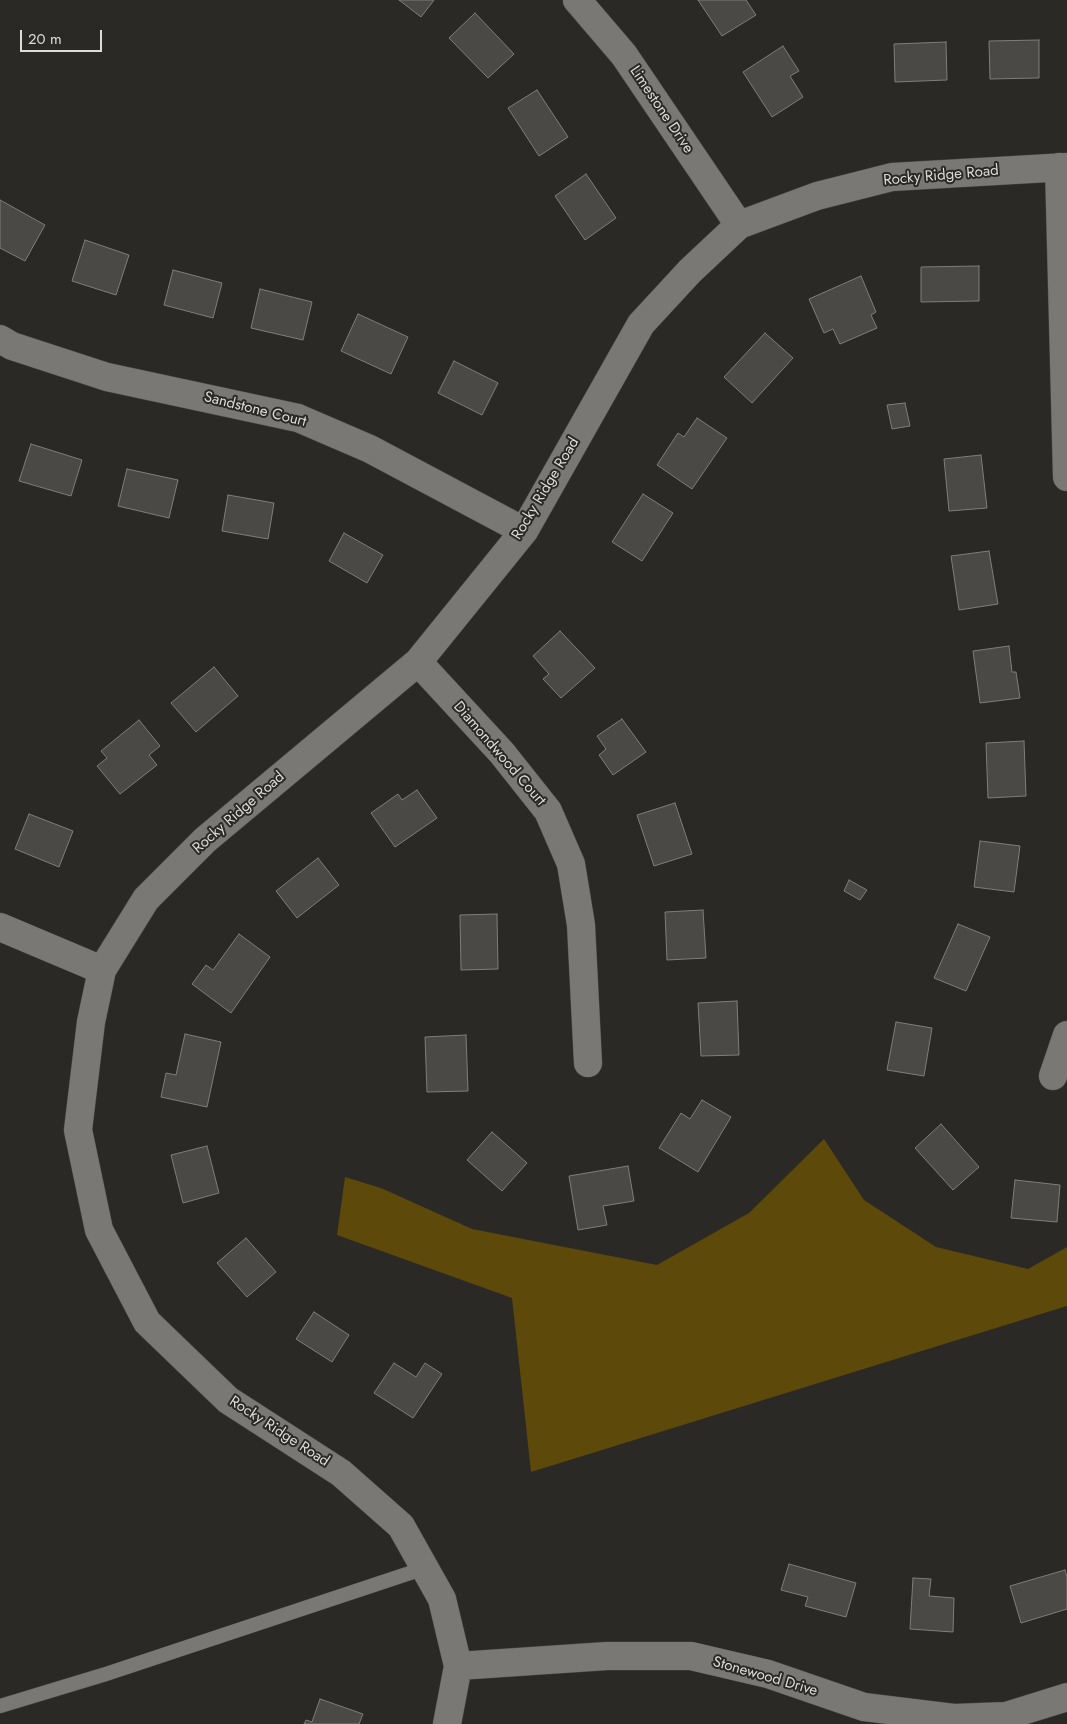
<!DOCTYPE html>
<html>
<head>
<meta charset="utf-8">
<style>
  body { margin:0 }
  #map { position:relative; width:1067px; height:1724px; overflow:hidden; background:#2a2926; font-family:Jost,sans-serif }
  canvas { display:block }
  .scale { position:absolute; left:20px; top:30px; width:82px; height:22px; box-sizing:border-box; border:2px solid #dddcda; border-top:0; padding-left:6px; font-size:15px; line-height:18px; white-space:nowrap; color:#dddcda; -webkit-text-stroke:4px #2a2926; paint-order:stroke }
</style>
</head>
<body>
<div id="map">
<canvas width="1067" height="1724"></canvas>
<div class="scale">20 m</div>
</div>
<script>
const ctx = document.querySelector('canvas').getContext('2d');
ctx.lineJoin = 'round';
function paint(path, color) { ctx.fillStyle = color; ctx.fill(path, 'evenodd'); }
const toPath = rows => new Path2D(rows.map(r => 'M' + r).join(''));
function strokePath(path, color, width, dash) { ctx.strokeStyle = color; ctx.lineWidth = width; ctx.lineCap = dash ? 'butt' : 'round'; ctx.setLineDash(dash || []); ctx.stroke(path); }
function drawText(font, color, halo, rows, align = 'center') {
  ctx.font = font + ' Jost,sans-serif'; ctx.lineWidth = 4; ctx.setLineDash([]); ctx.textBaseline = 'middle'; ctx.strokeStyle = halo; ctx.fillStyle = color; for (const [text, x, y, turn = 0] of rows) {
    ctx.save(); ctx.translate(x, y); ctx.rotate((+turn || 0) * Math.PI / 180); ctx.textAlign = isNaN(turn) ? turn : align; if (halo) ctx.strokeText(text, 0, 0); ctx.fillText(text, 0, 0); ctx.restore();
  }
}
const green = toPath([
  [824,1139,864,1200,936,1247,1028,1269,1067,1247,1067,1306,531,1472,512,1298,337,1235,345,1177,381,1188,472,1229,657,1265,749,1213]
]);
const building = toPath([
  [399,0,434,0,421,17,399,0],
  [698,0,746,0,756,15,722,36,698,0],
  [475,13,514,54,488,78,449,38,475,13],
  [1039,40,1039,78,990,79,989,41,1039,40],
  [946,42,947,80,895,82,894,44,946,42],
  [783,46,799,71,790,76,803,97,772,117,743,72,783,46],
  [537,90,568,137,539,156,508,108,537,90],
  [586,174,616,218,585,240,555,196,586,174],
  [0,200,45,225,25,261,0,248,0,200],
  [85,240,129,255,116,295,72,281,85,240],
  [979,266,979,301,921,302,921,267,979,266],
  [173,270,222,283,213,318,164,305,173,270],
  [861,276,876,312,871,315,877,328,840,344,833,329,824,333,809,299,861,276],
  [260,289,312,302,303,340,251,328,260,289],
  [358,314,408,337,391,374,341,351,358,314],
  [765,333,793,358,752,403,724,377,765,333],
  [454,361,498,383,482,415,438,393,454,361],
  [905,403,910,426,892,429,887,405,905,403],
  [697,418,727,438,692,489,657,465,678,433,684,437,697,418],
  [31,444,82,460,71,496,19,481,31,444],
  [981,455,987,508,949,511,944,459,981,455],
  [127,469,178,480,169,518,118,506,127,469],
  [643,494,673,513,642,561,612,542,643,494],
  [228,495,274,503,268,539,222,531,228,495],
  [344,533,383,555,367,583,329,561,344,533],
  [989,551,998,604,959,610,951,556,989,551],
  [560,631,595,668,561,698,543,679,549,674,533,656,560,631],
  [1009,646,1012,672,1016,672,1020,698,980,703,973,651,1009,646],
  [214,667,238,696,196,732,171,703,214,667],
  [622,719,646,752,613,775,599,755,606,749,597,736,622,719],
  [139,720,160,746,149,755,157,765,120,794,97,766,107,758,101,751,139,720],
  [1024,741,1026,796,988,798,986,743,1024,741],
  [417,790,437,818,395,847,371,813,398,794,402,800,417,790],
  [675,803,692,854,654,866,637,815,675,803],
  [29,814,73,831,59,867,15,849,29,814],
  [980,841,1020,846,1014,892,974,887,980,841],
  [318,858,339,885,297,918,276,891,318,858],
  [849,880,867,890,860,900,844,891,849,880],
  [703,910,706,958,667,960,665,912,703,910],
  [497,914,498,969,461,970,460,915,497,914],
  [958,924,990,937,966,991,934,978,958,924],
  [239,934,270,957,231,1013,192,984,206,965,213,970,239,934],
  [737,1001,739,1055,701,1056,698,1003,737,1001],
  [896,1022,932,1028,924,1076,887,1070,896,1022],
  [185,1034,221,1042,207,1107,161,1097,166,1073,176,1075,185,1034],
  [466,1035,468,1091,427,1092,425,1037,466,1035],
  [702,1100,731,1117,698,1172,659,1148,681,1113,690,1119,702,1100],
  [941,1124,979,1167,953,1190,915,1148,941,1124],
  [492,1132,527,1163,502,1191,467,1160,492,1132],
  [207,1146,219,1193,183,1203,171,1155,207,1146],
  [628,1166,634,1201,603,1206,607,1225,578,1230,569,1176,628,1166],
  [1015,1180,1060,1185,1057,1222,1011,1218,1015,1180],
  [246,1238,276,1272,247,1297,217,1263,246,1238],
  [314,1312,349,1335,332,1362,296,1339,314,1312],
  [394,1363,416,1377,425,1363,442,1374,413,1418,374,1393,394,1363],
  [789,1564,856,1583,846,1617,805,1606,808,1597,781,1590,789,1564],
  [1065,1570,1067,1577,1067,1609,1021,1623,1010,1586,1065,1570],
  [913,1578,931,1579,929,1596,954,1598,953,1632,910,1629,913,1578],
  [320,1699,363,1714,359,1724,304,1724,306,1720,312,1722,320,1699]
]);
const service = toPath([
  [0,1706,106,1674,425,1568]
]);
const minor = toPath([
  [577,0,624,55,739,225],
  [1059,167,1067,477],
  [0,339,12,346,107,377,298,418,370,449,524,531],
  [418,662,502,753,548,811,571,864,581,925,588,1063],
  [0,927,102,970],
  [1053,1076,1067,1035],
  [458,1666,607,1656,691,1656,768,1674,864,1707,954,1718,1006,1716,1067,1697],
  [447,1724,458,1666,442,1599,401,1526,341,1473,228,1400,147,1322,99,1230,78,1130,91,1022,102,970,146,899,205,840,418,662,524,531,641,324,690,271,739,225,817,196,892,177,1067,167]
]);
const streetNames = [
  ["Limestone Drive",661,110,56],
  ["Rocky Ridge Road",941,176,-5],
  ["Sandstone Court",255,410,14],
  ["Rocky Ridge Road",546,489,-59],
  ["Diamondwood Court",499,754,49],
  ["Rocky Ridge Road",239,813,-41],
  ["Rocky Ridge Road",279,1432,33],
  ["Stonewood Drive",765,1677,16]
];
paint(green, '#5d490a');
paint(building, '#4a4946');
strokePath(building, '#807e7b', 1);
strokePath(service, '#484744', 15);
strokePath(minor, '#484744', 29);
strokePath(service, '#797874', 14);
strokePath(minor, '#797874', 28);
drawText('15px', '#dddcda', '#2a2926', streetNames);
</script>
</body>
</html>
